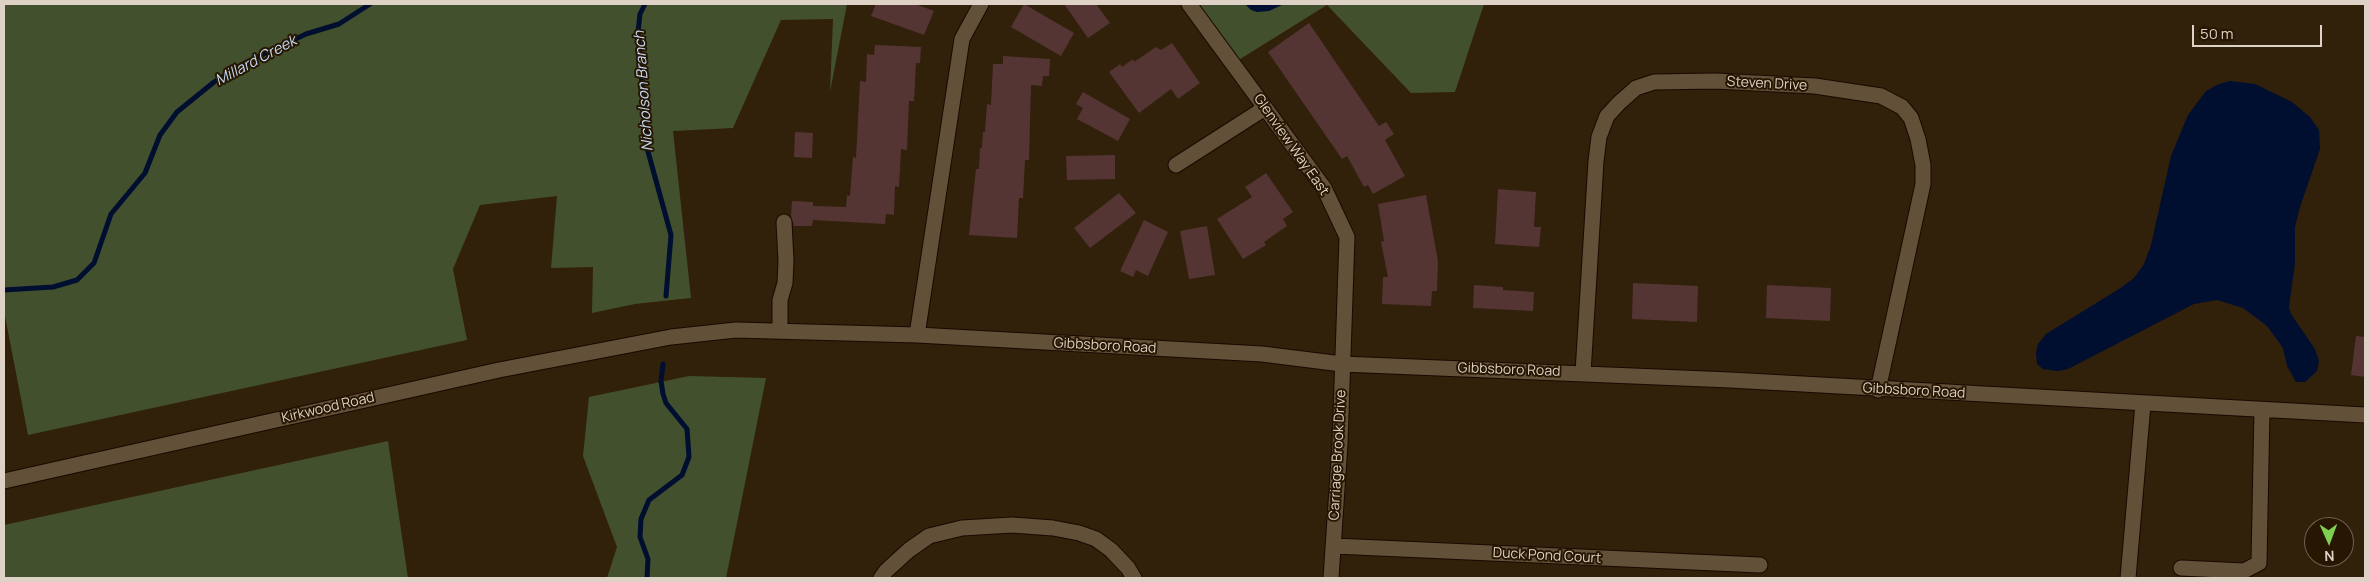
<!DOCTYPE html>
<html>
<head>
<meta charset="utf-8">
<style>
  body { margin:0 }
  #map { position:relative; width:2369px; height:582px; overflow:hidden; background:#31200a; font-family:Manrope,sans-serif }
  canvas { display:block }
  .frame { position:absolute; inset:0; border:5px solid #ddd2c5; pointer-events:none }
  .north { position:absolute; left:2304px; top:517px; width:50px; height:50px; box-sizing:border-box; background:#271702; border:1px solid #706250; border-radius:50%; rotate:178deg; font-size:14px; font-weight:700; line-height:20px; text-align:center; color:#ddd2c5 }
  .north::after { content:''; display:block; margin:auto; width:18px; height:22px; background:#7fd052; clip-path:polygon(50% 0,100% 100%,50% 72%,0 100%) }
  .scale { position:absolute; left:2192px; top:25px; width:130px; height:22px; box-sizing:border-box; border:2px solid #ddd2c5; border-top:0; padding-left:6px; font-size:15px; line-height:18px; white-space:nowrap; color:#ddd2c5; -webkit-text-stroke:4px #271702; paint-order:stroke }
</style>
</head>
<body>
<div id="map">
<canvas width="2369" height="582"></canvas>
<div class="frame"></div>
<div class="north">N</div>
<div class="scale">50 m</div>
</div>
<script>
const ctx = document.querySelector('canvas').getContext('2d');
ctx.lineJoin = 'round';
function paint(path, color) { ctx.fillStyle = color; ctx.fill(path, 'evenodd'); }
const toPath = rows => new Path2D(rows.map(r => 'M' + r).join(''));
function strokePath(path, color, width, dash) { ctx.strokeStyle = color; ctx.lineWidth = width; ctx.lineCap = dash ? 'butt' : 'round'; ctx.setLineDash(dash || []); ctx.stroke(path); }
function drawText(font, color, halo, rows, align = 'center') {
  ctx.font = font + ' Manrope,sans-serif'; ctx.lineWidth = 4; ctx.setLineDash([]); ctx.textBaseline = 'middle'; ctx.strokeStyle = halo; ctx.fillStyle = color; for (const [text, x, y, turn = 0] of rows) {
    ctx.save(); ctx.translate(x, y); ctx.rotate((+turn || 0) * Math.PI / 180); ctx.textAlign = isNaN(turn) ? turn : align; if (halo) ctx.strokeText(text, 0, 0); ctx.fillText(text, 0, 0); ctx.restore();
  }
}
const green = toPath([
  [4,4,847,4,830,92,833,19,781,20,733,128,673,131,691,298,635,304,592,313,593,267,551,268,557,196,480,205,453,269,467,340,28,435,4,311],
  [1194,4,1484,4,1455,92,1411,93,1327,5,1237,61],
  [689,376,766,378,726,578,607,578,617,547,583,456,589,397],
  [388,441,408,578,4,578,4,525]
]);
const water = toPath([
  [1245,4,1284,4,1269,11,1257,12,1251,10],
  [2230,81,2255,84,2292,102,2310,117,2319,130,2320,149,2300,207,2295,227,2295,263,2289,307,2291,314,2315,349,2319,361,2317,371,2305,382,2296,382,2287,366,2283,348,2267,326,2243,308,2217,300,2194,304,2068,369,2058,371,2043,369,2037,364,2036,353,2038,344,2046,334,2119,289,2134,278,2144,264,2151,245,2171,156,2188,115,2206,91,2219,84]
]);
const stream = toPath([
  [645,4,640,14,638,32,647,148,671,235,666,296],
  [4,290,53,287,77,280,94,263,111,214,145,173,160,135,177,112,214,82,241,65,306,34,339,24,370,4],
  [647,578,648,559,640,537,641,519,649,500,682,475,689,457,687,429,666,403,663,394,661,381,663,364]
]);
const building = toPath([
  [876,4,915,4,934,11,924,35,871,16],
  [1024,4,1074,33,1061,56,1011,27],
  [1064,4,1096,4,1110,23,1088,38],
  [1309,23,1379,126,1386,122,1394,134,1385,140,1405,176,1373,194,1368,185,1364,187,1347,156,1342,159,1268,52],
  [1172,43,1200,83,1178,99,1171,89,1139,113,1109,72,1120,64,1122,67,1133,59,1134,62,1156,47,1161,50],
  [875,45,921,47,920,63,916,63,914,101,909,101,907,150,901,149,899,187,895,186,894,215,886,214,885,224,813,220,812,226,794,226,791,216,792,201,813,202,813,206,846,207,847,195,850,196,853,157,856,158,860,81,866,82,867,54,874,55],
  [1003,56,1050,59,1049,76,1043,76,1042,86,1031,85,1029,160,1025,160,1023,198,1019,198,1017,238,969,235,976,169,979,169,980,148,982,148,983,132,985,132,987,104,991,105,993,64,1003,64],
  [1083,92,1130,119,1118,141,1077,119,1083,108,1076,104],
  [795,132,813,133,812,158,794,157],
  [1115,155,1115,179,1067,180,1066,156],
  [1266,173,1293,212,1283,219,1287,226,1264,242,1266,245,1243,259,1217,219,1252,197,1245,187],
  [1498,189,1536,192,1534,227,1541,227,1539,247,1495,244],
  [1119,193,1136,213,1090,248,1074,228],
  [1426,195,1438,261,1437,291,1432,291,1431,306,1382,304,1383,277,1388,277,1381,242,1384,241,1378,204],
  [1144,220,1168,232,1148,276,1136,270,1133,277,1120,271],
  [1207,226,1215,275,1189,279,1180,231],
  [1633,283,1698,286,1697,322,1632,319],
  [1474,285,1503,287,1503,290,1534,292,1533,311,1473,308],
  [1767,285,1831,288,1830,321,1766,318],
  [2356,336,2365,337,2365,377,2351,375]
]);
const minor = toPath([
  [1189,4,1324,188,1347,237,1340,444,1331,578],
  [1176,165,1265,108],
  [780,331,780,300,785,283,786,261,784,222],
  [917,335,962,39,981,4],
  [1583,373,1596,161,1599,137,1607,116,1619,103,1636,88,1654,82,1715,81,1815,86,1881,96,1902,107,1911,118,1918,139,1923,165,1923,184,1878,390],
  [4,481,499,370,671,337,736,330,917,335,1262,354,1342,364,1730,380,2365,415],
  [1334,546,1760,565],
  [2181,568,2244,571,2259,563,2262,410],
  [881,578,886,571,909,550,929,536,962,528,1012,525,1053,528,1079,533,1096,539,1111,550,1128,568,1134,578],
  [2128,578,2143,404]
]);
const streetNames = [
  ["Steven Drive",1767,84,3],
  ["Glenview Way East",1291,145,55],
  ["Gibbsboro Road",1105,346,3],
  ["Gibbsboro Road",1509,370,2],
  ["Gibbsboro Road",1914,391,3],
  ["Kirkwood Road",328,408,-13],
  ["Carriage Brook Drive",1338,455,-87],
  ["Duck Pond Court",1547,556,3]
];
const waterNames = [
  ["Millard Creek",256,61,-28],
  ["Nicholson Branch",644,91,-94]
];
paint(green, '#43502e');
paint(water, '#000e2f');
strokePath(stream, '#000e2f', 5);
paint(building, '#543534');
strokePath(minor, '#190900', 17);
strokePath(minor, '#635039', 15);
drawText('14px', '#ddd2c5', '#271702', streetNames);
drawText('italic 15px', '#c3daf7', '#271702', waterNames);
</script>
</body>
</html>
